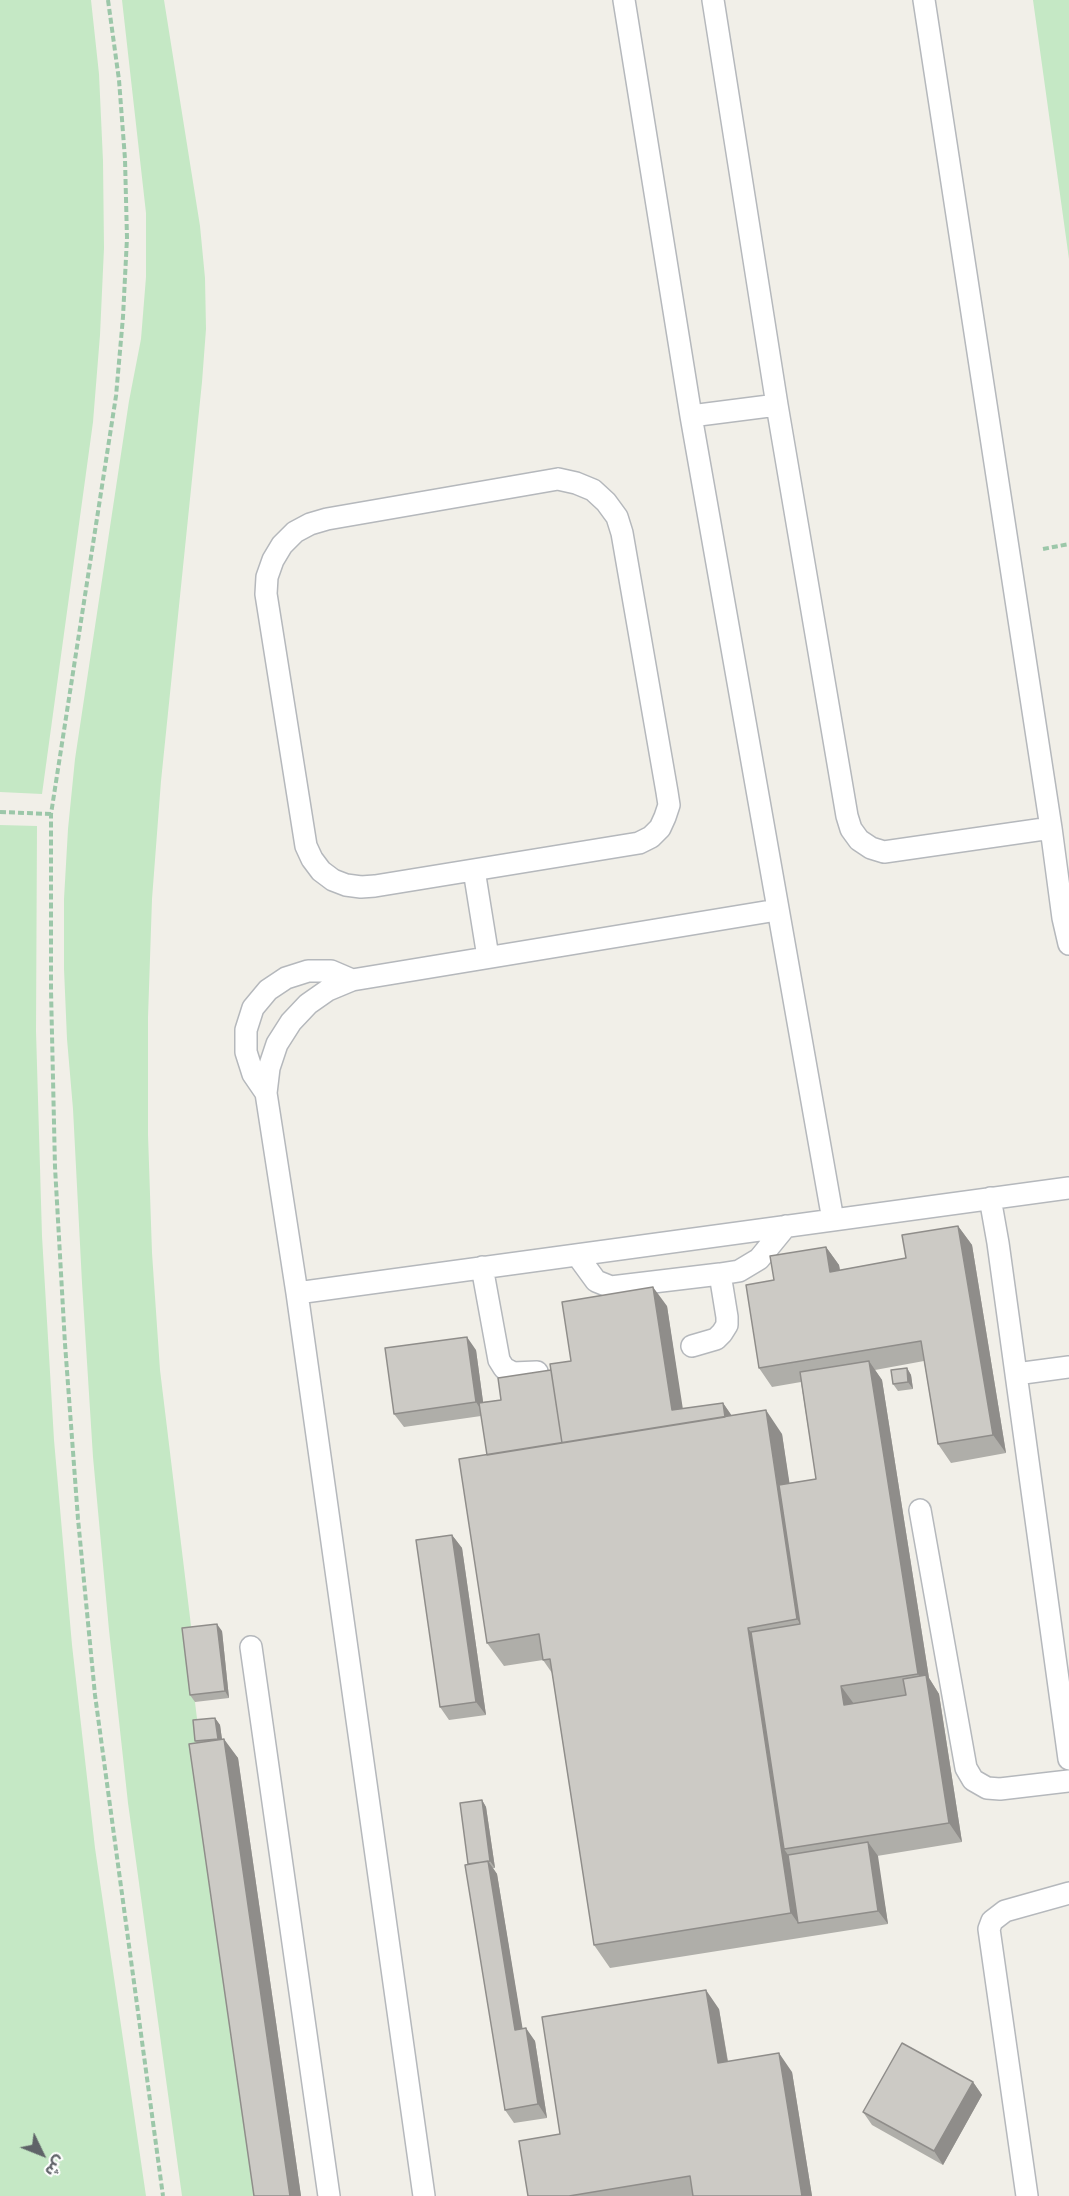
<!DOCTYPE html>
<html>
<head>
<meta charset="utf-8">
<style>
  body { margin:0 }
  #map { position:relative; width:1069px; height:2196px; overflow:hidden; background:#f1efe8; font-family:Karla,"Noto Sans Arabic",sans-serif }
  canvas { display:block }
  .north { position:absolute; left:12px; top:2124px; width:60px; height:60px; -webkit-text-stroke:4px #fff; paint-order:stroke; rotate:133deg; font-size:16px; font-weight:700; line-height:24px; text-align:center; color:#5f6368 }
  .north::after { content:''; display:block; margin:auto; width:21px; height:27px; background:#5f6368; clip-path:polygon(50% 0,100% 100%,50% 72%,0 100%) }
</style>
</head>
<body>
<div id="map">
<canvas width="1069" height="2196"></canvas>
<div class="north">ش</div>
</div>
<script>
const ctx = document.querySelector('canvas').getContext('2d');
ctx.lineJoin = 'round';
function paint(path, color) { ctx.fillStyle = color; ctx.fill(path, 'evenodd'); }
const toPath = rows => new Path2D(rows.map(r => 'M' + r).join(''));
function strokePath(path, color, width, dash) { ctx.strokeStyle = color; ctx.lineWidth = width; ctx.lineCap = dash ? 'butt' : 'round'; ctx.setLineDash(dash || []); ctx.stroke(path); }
const green = toPath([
  [0,0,91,0,99,74,103,161,104,248,100,335,93,422,42,794,0,792],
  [122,0,164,0,200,226,205,278,206,329,202,382,161,781,152,899,148,1017,148,1135,152,1253,160,1370,192,1634,187,1636,198,1727,255,2196,182,2196,128,1803,109,1630,93,1457,82,1283,73,1109,67,1039,64,969,64,899,68,829,75,759,129,401,141,339,146,277,146,213],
  [1033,0,1069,0,1069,259],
  [0,825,37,826,36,1031,42,1236,54,1440,72,1645,95,1848,146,2196,0,2196]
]);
const path = toPath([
  [108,0,119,80,125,159,127,238,123,317,116,396,51,814,51,990,55,1167,65,1344,78,1519,95,1695,163,2196],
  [1043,549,1069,544],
  [0,812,51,814]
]);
const service = toPath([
  [624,0,691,416,833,1220],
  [713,0,777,405,847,816,851,829,859,840,871,848,884,852,1051,828,924,0],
  [691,416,777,405],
  [558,479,576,483,593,490,606,502,617,517,622,533,667,792,669,805,665,817,660,828,651,837,639,843,375,886,361,887,346,885,333,880,321,871,312,859,306,846,266,594,267,577,273,560,282,545,295,532,310,524,327,519,558,479],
  [1051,828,1063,918,1069,944],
  [474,870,488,957],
  [266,1093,253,1074,246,1052,246,1030,253,1008,268,990,286,978,308,971,331,971,352,980],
  [990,1198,998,1243,1069,1759],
  [577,1255,596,1281,611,1287,720,1274,739,1271,759,1259,786,1226],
  [482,1267,499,1360,504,1368,513,1373,537,1372],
  [297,1293,1069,1188],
  [692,1346,716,1339,722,1333,727,1325,727,1317,720,1274],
  [1016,1374,1069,1367],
  [920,1510,966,1768,973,1780,987,1788,1000,1789,1069,1781],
  [251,1647,329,2196],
  [424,2196,297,1293,266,1093,269,1068,277,1044,291,1022,308,1004,328,990,352,980,777,910],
  [1027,2196,989,1929,992,1921,1005,1911,1069,1893]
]);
const wall = toPath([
  [958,1226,972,1245,1006,1453,951,1463,938,1444,924,1361,875,1370,882,1380,929,1678,939,1694,962,1842,877,1856,888,1924,610,1968,594,1945,552,1673,543,1660,504,1666,487,1643,487,1455,481,1416,404,1427,394,1414,476,1350,483,1402,501,1400,551,1370,571,1361,667,1306,682,1409,723,1403,732,1416,782,1434,789,1483,816,1479,801,1382,772,1387,759,1368,774,1280,826,1247,839,1265,840,1270,906,1258],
  [907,1368,911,1375,913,1389,898,1391,893,1384],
  [452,1535,462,1548,486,1715,449,1720,440,1707],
  [222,1631,229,1698,195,1702,190,1695],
  [215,1718,220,1725,222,1740,238,1758,301,2196,254,2196,197,1743,195,1741],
  [482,1800,486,1807,495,1868,493,1868,497,1874,522,2028,535,2041,547,2118,514,2123,505,2110,469,1865],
  [719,2009,728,2061,792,2072,812,2196,528,2196,560,2134],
  [973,2082,982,2095,943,2165,872,2125,863,2112]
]);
const shadedWall = toPath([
  [958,1226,972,1245,1006,1453,993,1435],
  [826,1247,839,1265,843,1290,830,1272],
  [653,1287,667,1306,686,1429,672,1410],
  [467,1337,476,1350,485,1416,476,1402],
  [869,1361,882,1380,929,1678,939,1694,962,1842,949,1823,928,1689,918,1674],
  [907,1368,911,1375,913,1389,908,1382],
  [723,1403,736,1422,725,1421],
  [766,1410,782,1434,814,1643,797,1619],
  [452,1535,462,1548,486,1715,476,1702],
  [217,1624,222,1631,229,1698,225,1691],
  [748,1628,764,1651,784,1849,797,1868,798,1923,791,1913],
  [841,1686,854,1704,844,1705],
  [215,1718,220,1725,223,1746,218,1739],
  [224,1739,238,1758,301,2196,290,2196],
  [482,1800,486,1807,495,1868,490,1861],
  [868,1842,878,1856,888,1924,878,1911],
  [488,1861,497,1874,525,2043,515,2030],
  [706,1990,719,2009,731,2082,718,2063],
  [526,2028,535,2041,547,2118,538,2104],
  [779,2053,792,2072,812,2196,802,2196],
  [973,2082,982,2095,943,2165,934,2151]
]);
const building = toPath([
  [958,1226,993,1435,938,1444,921,1341,759,1368,746,1285,774,1280,770,1256,826,1247,830,1272,906,1258,902,1235,958,1226],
  [653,1287,672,1410,723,1403,725,1417,562,1443,550,1364,571,1361,562,1302,653,1287],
  [467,1337,476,1402,394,1414,385,1348,467,1337],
  [869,1361,918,1674,841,1686,844,1705,906,1695,903,1679,926,1675,949,1823,784,1849,751,1632,800,1624,779,1485,816,1479,800,1372,869,1361],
  [907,1368,908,1382,893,1384,891,1370,907,1368],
  [551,1370,562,1443,487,1455,479,1403,501,1400,498,1378,551,1370],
  [766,1410,797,1619,748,1628,791,1913,594,1945,550,1659,543,1660,539,1634,487,1643,459,1459,766,1410],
  [452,1535,476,1702,440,1707,416,1540,452,1535],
  [217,1624,225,1691,190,1695,182,1628,217,1624],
  [215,1718,218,1739,195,1741,193,1720,215,1718],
  [224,1739,290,2196,254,2196,189,1744,224,1739],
  [482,1800,490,1861,468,1864,460,1803,482,1800],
  [868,1842,878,1911,798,1923,788,1855,868,1842],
  [488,1861,515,2030,526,2028,538,2104,505,2110,465,1865,488,1861],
  [706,1990,718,2063,779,2053,802,2196,693,2196,690,2176,569,2196,528,2196,519,2141,560,2134,542,2017,706,1990],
  [902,2043,973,2082,934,2151,863,2112,902,2043]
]);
paint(green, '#c5e8c5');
strokePath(service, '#b5b8bc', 24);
strokePath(path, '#9cc7a9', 4, [6, 3]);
strokePath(service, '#fff', 21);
paint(wall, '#afaea9');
paint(shadedWall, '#8f8d8a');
paint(building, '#cccac5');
strokePath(building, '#8f8d8a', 1.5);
</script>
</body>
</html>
